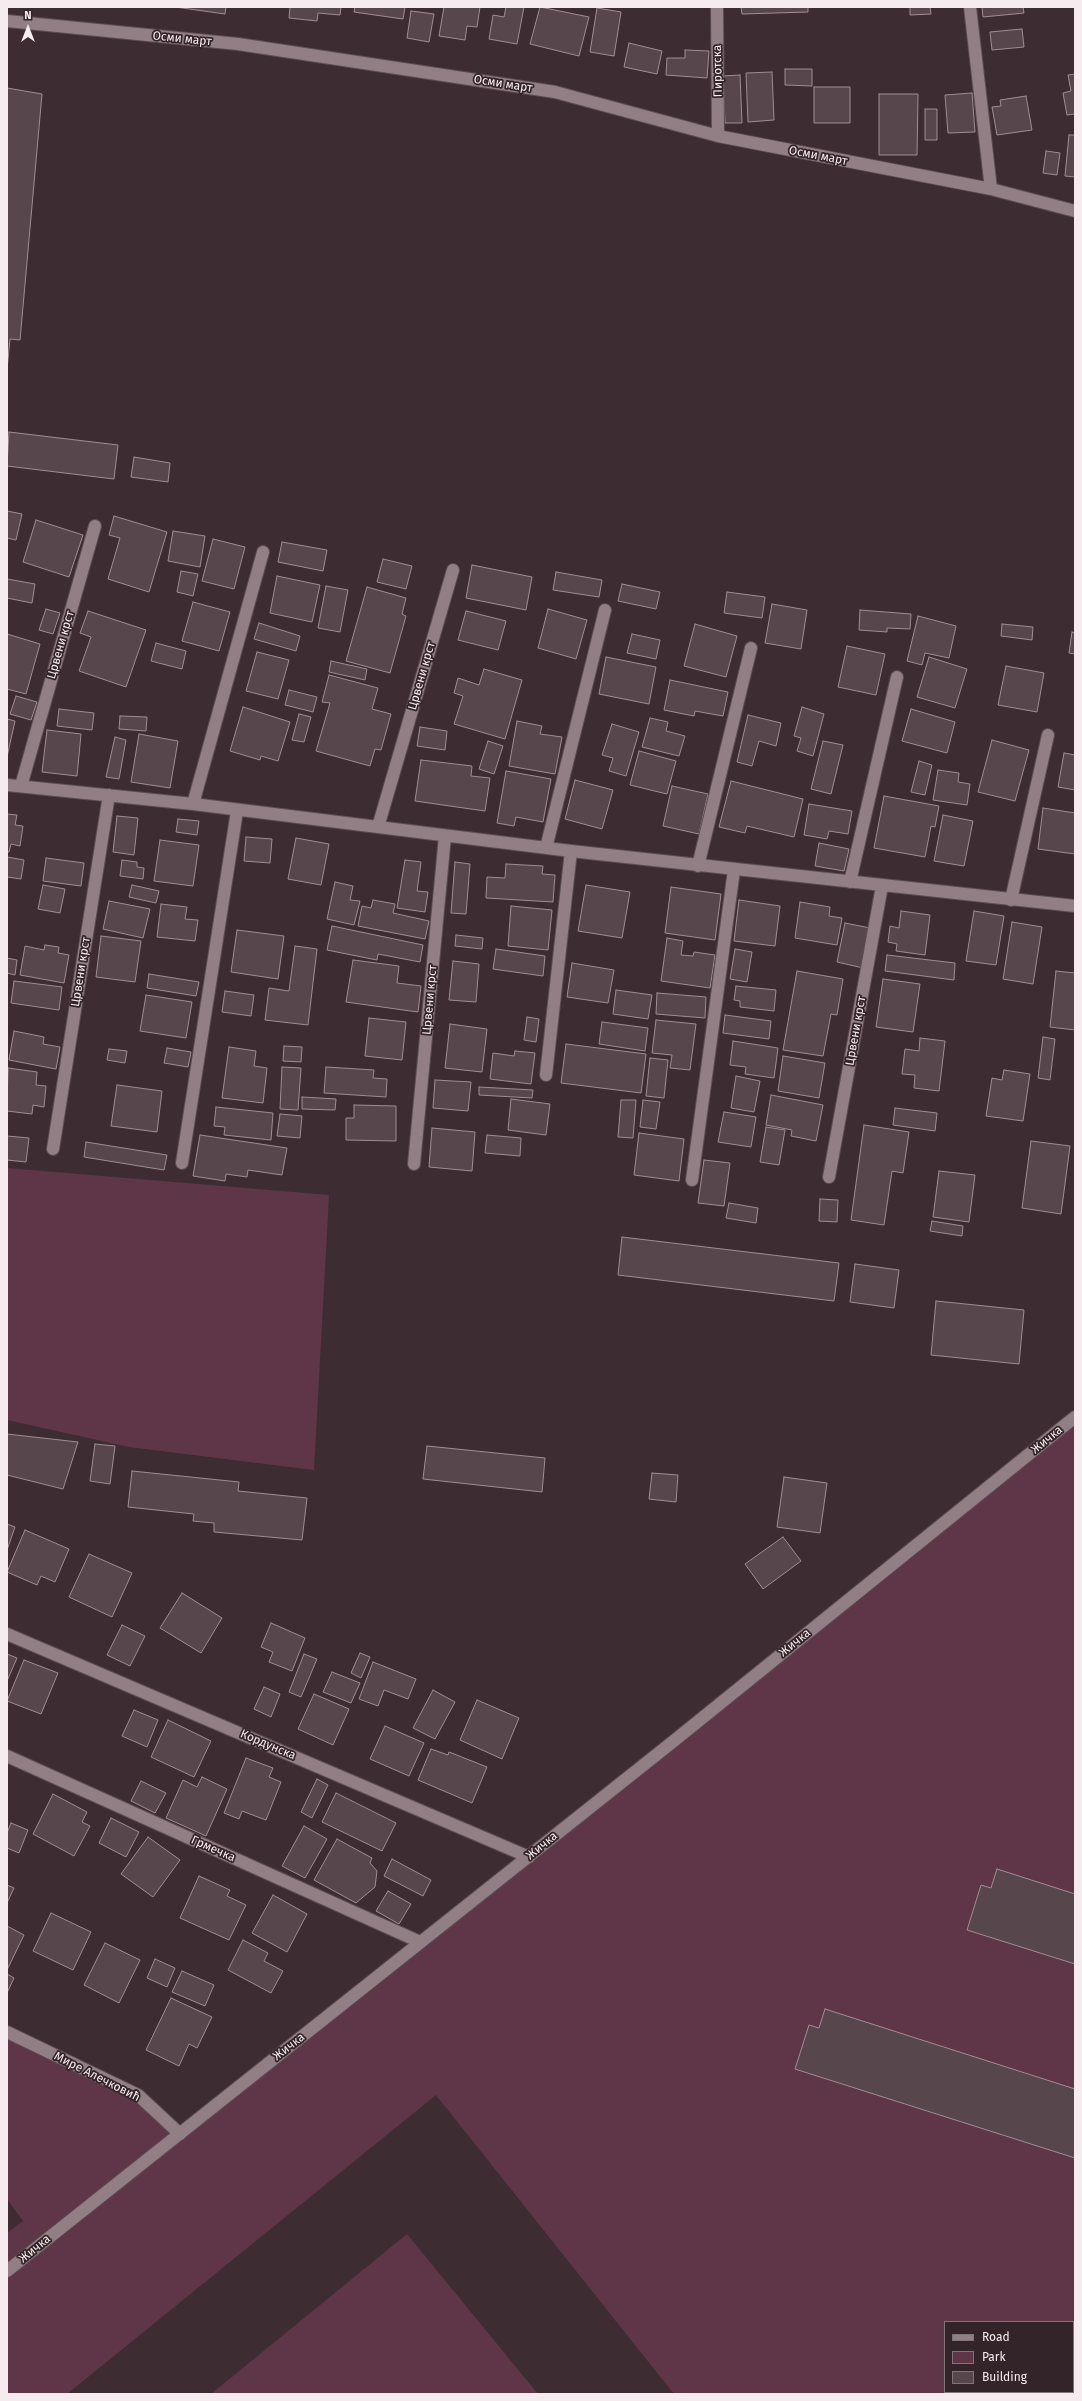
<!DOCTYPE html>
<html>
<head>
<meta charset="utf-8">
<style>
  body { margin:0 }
  #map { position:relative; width:1082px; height:2401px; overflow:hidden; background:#3d2d33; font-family:"Fira Sans",sans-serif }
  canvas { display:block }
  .frame { position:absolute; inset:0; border:8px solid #f6ebee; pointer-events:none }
  .legend { position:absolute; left:944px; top:2321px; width:130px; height:72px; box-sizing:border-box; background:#332429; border:1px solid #817478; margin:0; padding:5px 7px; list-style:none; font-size:12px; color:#f6ebee }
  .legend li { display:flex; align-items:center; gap:8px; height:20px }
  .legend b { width:20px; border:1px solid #817478 }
  .north { position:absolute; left:8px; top:8px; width:40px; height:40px; -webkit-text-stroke:3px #332429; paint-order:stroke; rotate:0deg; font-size:11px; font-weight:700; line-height:16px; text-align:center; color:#f6ebee }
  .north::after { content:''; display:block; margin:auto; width:14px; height:18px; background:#f6ebee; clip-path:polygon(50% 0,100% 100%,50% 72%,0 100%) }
</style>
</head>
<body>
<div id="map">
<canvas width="1082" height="2401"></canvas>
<div class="frame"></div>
<ul class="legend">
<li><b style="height:5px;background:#927f85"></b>Road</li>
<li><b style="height:11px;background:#5f3647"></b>Park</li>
<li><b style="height:11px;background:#58464d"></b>Building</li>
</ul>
<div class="north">N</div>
</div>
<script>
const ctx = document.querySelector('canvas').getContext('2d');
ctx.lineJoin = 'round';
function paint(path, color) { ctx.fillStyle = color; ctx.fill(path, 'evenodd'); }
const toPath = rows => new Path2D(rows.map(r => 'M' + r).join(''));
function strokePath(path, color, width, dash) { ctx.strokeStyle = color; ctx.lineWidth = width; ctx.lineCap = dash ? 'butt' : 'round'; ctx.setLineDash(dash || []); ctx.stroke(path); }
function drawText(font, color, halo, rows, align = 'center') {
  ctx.font = font + ' "Fira Sans",sans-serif'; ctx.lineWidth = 3.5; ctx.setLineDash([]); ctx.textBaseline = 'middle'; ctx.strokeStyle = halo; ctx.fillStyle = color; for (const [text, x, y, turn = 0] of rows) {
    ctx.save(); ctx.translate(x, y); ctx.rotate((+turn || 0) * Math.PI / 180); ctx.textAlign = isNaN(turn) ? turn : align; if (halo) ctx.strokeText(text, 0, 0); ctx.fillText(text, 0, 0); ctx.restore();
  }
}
const green = toPath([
  [7,1168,329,1195,314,1470,129,1447,7,1420],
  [1075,1417,1075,2394,674,2394,436,2095,67,2394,7,2394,7,2233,23,2221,7,2199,7,2032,138,2095,179,2134],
  [945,2322,1073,2322,1073,2392,945,2392],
  [407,2234,538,2394,211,2394]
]);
const building = toPath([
  [175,7,226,7,225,14,175,7],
  [290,7,341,7,340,15,318,13,317,21,289,18,290,7],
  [355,7,405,7,403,19,354,12,355,7],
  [444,7,480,7,477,27,467,26,465,40,439,36,444,7],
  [506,7,524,7,517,44,489,39,493,15,504,17,506,7],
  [540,7,589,17,579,56,530,44,540,7],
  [741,7,808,7,808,12,742,14,741,7],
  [910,7,930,7,931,14,910,15,910,7],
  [982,7,1023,7,1024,13,983,17,982,7],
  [597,8,621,12,614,56,590,52,597,8],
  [411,11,434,14,429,42,407,38,411,11],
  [1022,29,1024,47,992,50,990,32,1022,29],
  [629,43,662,51,657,74,624,67,629,43],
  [685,50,709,51,707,78,666,75,667,58,685,58,685,50],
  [785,69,812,69,812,86,785,85,785,69],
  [772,72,774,120,748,122,746,73,772,72],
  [1075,74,1075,114,1067,115,1063,93,1071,91,1068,75,1075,74],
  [740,75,742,123,725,123,723,76,740,75],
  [814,87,850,87,850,123,814,123,814,87],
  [7,88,42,94,20,340,10,339,7,370,7,88],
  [972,93,975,132,948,133,945,95,972,93],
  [879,94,918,94,917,155,879,155,879,94],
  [1026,96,1032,130,997,135,992,107,1001,106,1000,100,1026,96],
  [925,109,937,109,937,140,925,140,925,109],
  [1069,135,1075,135,1075,177,1065,176,1069,135],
  [1046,151,1060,153,1057,175,1043,173,1046,151],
  [9,432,118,445,114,479,7,466,9,432],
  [134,457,170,463,168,482,131,477,134,457],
  [7,511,22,514,16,540,7,538,7,511],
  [114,516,167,532,149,592,108,579,120,538,109,535,114,516],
  [36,520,83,535,69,577,23,562,36,520],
  [173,531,205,536,200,567,168,561,173,531],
  [213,539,245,547,234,589,202,581,213,539],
  [282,542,327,550,323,571,278,562,282,542],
  [383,559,412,566,406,589,377,582,383,559],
  [472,565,532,577,526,610,466,598,472,565],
  [181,571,198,574,193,596,177,592,181,571],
  [556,572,602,580,599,597,553,590,556,572],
  [277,576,320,585,312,622,270,613,277,576],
  [7,579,35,584,32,603,7,598,7,579],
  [622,584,660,592,656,609,618,601,622,584],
  [326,586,348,590,340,632,318,628,326,586],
  [367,587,406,598,402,614,406,616,390,673,346,661,367,587],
  [727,592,765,597,762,618,724,613,727,592],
  [193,602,230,612,219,651,182,641,193,602],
  [772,604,807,610,801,649,765,643,772,604],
  [46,609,60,613,53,634,39,630,46,609],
  [548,609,587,620,576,659,538,648,548,609],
  [860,610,911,614,910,629,887,628,887,632,859,630,860,610],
  [88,611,146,630,126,687,79,671,91,637,80,633,88,611],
  [466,611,506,621,498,650,458,640,466,611],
  [918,616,956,626,949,658,925,653,922,665,907,661,918,616],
  [259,623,300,636,296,651,254,639,259,623],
  [695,624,737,636,726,677,684,666,695,624],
  [1002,624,1033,627,1032,640,1001,636,1002,624],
  [1072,632,1075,633,1075,654,1069,653,1072,632],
  [7,634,40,644,26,694,7,689,7,634],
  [632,634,660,640,656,659,627,653,632,634],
  [156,643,186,651,182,669,151,661,156,643],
  [847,646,885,654,876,695,838,687,847,646],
  [257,652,289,660,278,699,246,691,257,652],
  [606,657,656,667,649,704,599,694,606,657],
  [929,657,967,669,955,708,917,697,929,657],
  [331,661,367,669,365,680,329,672,331,661],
  [1006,666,1044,673,1037,712,998,705,1006,666],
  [484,669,522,680,505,739,454,724,463,696,454,693,458,678,479,685,484,669],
  [329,675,378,688,372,709,391,714,381,750,375,749,370,766,316,751,330,703,322,702,329,675],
  [670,680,728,692,723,716,695,711,694,716,664,710,670,680],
  [289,690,317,697,313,712,285,705,289,690],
  [16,696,37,702,31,720,10,714,16,696],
  [243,707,290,722,278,761,261,756,260,760,230,751,243,707],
  [802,707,824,714,813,756,797,751,801,738,794,736,802,707],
  [59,709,94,713,92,730,57,726,59,709],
  [911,709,955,722,947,753,902,741,911,709],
  [299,714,311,717,304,742,292,740,299,714],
  [748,715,781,723,776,746,759,741,752,766,737,762,748,715],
  [120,716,147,717,146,731,119,729,120,716],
  [650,718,668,722,666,731,685,736,679,756,642,747,650,718],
  [7,719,15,721,7,757,7,719],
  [517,721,542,726,540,734,562,737,555,774,509,766,517,721],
  [612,724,639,732,626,776,609,771,613,758,602,755,612,724],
  [420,727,447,731,445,750,417,746,420,727],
  [47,730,81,734,77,776,42,772,47,730],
  [139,734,178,741,170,788,131,782,139,734],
  [115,737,126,740,119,779,106,777,115,737],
  [992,740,1029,750,1015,801,978,792,992,740],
  [488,741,503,746,494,774,479,769,488,741],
  [823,741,843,745,831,794,811,789,823,741],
  [639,751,676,761,667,794,630,785,639,751],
  [1064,753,1075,755,1075,790,1058,787,1064,753],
  [421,760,472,766,471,776,490,778,485,811,415,801,421,760],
  [919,761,932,765,925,795,911,792,919,761],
  [938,770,959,773,958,782,970,784,967,805,933,800,938,770],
  [506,771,551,779,543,822,516,817,514,826,497,823,506,771],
  [575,780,613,790,602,829,565,819,575,780],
  [731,781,803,799,794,837,747,826,745,833,719,827,731,781],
  [672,786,708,794,699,834,663,826,672,786],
  [884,796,939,806,935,827,931,826,925,857,874,848,884,796],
  [809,804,852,811,848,834,829,831,827,839,804,835,809,804],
  [1043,808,1075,813,1075,854,1038,849,1043,808],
  [7,814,17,815,15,825,23,826,20,846,11,844,9,852,7,852,7,814],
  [943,815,973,821,964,866,934,861,943,815],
  [117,816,138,818,134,855,113,852,117,816],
  [178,819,199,821,197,835,176,832,178,819],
  [246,837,272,839,270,863,244,861,246,837],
  [296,838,329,844,321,885,288,879,296,838],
  [160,840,199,845,193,886,154,881,160,840],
  [819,843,849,849,844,871,815,866,819,843],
  [7,857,24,860,21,879,7,877,7,857],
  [46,858,84,863,81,886,43,881,46,858],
  [122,860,137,862,137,867,144,868,143,879,120,876,122,860],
  [405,860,421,862,417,891,428,892,425,912,397,908,405,860],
  [455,862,470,864,466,914,451,913,455,862],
  [506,864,543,866,542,874,555,875,553,902,486,898,487,877,505,878,506,864],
  [335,882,353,886,350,900,360,901,354,925,327,919,335,882],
  [43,885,65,889,60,913,38,909,43,885],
  [132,885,159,891,156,903,129,897,132,885],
  [586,885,630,892,622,938,578,931,586,885],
  [671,887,721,894,715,940,665,933,671,887],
  [373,900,395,904,393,913,429,921,425,939,358,926,362,906,371,908,373,900],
  [739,900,780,906,775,946,734,941,739,900],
  [109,901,150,909,143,938,103,929,109,901],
  [800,902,830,907,829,916,842,918,837,945,795,938,800,902],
  [161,904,187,907,185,919,198,920,195,941,157,937,161,904],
  [511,906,552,910,548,950,508,946,511,906],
  [901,911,930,915,925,955,896,951,897,944,888,942,890,926,899,928,901,911],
  [974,911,1004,916,996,965,966,961,974,911],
  [1012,922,1042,927,1033,984,1003,979,1012,922],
  [845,923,870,928,863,968,837,962,845,923],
  [332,926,423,945,420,962,378,954,377,960,327,950,332,926],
  [237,930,284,936,278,979,231,972,237,930],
  [456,935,483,938,482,949,455,946,456,935],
  [101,936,141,941,135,982,96,977,101,936],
  [667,938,683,941,681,955,693,956,694,952,715,955,710,988,661,981,667,938],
  [45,945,59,947,58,953,69,955,64,983,20,975,25,946,44,950,45,945],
  [295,946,317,949,308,1025,265,1020,269,988,289,991,295,946],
  [496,949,545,956,543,976,493,969,496,949],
  [735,949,752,952,747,982,730,979,735,949],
  [887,955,955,963,954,980,885,971,887,955],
  [7,958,17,960,15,975,7,973,7,958],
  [353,960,399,966,397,983,421,986,418,1012,346,1002,353,960],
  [453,961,479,964,476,1002,449,1000,453,961],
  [572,963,614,970,608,1003,567,997,572,963],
  [797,971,843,979,837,1015,831,1014,823,1056,783,1050,797,971],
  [1056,971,1075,973,1075,1030,1050,1027,1056,971],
  [149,974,199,982,196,996,147,988,149,974],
  [883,979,920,984,913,1032,876,1027,883,979],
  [14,981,62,987,59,1010,11,1003,14,981],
  [736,986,776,990,774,1011,740,1007,740,1001,734,1000,736,986],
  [616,990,652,995,648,1019,613,1014,616,990],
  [225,991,254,995,251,1016,222,1012,225,991],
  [657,993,706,997,705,1018,656,1014,657,993],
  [146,995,192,1002,186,1038,140,1031,146,995],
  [725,1015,771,1021,769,1039,723,1033,725,1015],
  [527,1017,539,1019,536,1042,524,1040,527,1017],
  [369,1018,406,1022,402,1060,365,1056,369,1018],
  [656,1020,696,1024,690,1070,670,1068,672,1055,652,1053,656,1020],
  [602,1022,648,1028,645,1051,599,1044,602,1022],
  [450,1024,487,1029,482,1072,445,1068,450,1024],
  [14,1031,44,1037,43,1044,60,1047,56,1069,9,1060,14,1031],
  [1043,1037,1055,1039,1050,1080,1038,1078,1043,1037],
  [920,1038,945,1041,939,1091,914,1088,915,1075,902,1074,905,1049,919,1051,920,1038],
  [733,1041,778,1048,774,1078,745,1074,746,1067,730,1065,733,1041],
  [566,1044,646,1054,641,1093,561,1083,566,1044],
  [284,1046,302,1047,301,1062,283,1061,284,1046],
  [229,1047,256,1051,254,1066,267,1068,263,1103,222,1098,229,1047],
  [167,1048,191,1052,188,1067,164,1063,167,1048],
  [109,1049,127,1051,125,1063,107,1060,109,1049],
  [515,1051,535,1053,531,1084,490,1079,493,1053,514,1056,515,1051],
  [783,1056,825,1063,819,1098,778,1091,783,1056],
  [650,1058,668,1060,664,1098,646,1096,650,1058],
  [282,1067,301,1068,298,1110,280,1109,282,1067],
  [326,1067,374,1070,373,1078,387,1079,386,1097,324,1093,326,1067],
  [8,1068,37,1072,36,1085,46,1086,44,1107,33,1105,32,1114,7,1111,8,1068],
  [1004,1070,1030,1074,1023,1121,986,1116,992,1078,1002,1080,1004,1070],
  [736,1076,760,1081,754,1112,731,1108,736,1076],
  [435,1080,471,1082,468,1111,433,1108,435,1080],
  [117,1085,162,1091,157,1132,111,1126,117,1085],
  [479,1087,533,1090,532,1098,479,1095,479,1087],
  [771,1095,823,1105,816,1141,791,1136,792,1130,766,1125,771,1095],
  [302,1097,336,1099,335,1110,302,1109,302,1097],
  [511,1099,550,1104,546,1135,508,1130,511,1099],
  [621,1100,636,1100,633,1138,618,1137,621,1100],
  [643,1100,660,1102,656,1129,640,1127,643,1100],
  [354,1105,396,1106,396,1141,346,1140,346,1118,354,1118,354,1105],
  [216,1107,273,1113,271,1140,224,1135,225,1127,214,1126,216,1107],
  [895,1108,937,1113,935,1131,893,1125,895,1108],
  [724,1112,756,1117,751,1147,718,1142,724,1112],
  [280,1114,302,1116,300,1138,277,1136,280,1114],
  [864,1125,909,1132,903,1173,892,1171,884,1225,851,1220,864,1125],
  [766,1127,785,1130,779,1165,760,1162,766,1127],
  [432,1128,475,1132,472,1171,429,1167,432,1128],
  [639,1133,684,1139,679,1181,634,1175,639,1133],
  [200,1135,287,1148,282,1175,248,1170,247,1177,226,1174,225,1181,193,1176,200,1135],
  [487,1135,521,1138,520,1156,485,1153,487,1135],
  [7,1136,29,1138,26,1162,7,1160,7,1136],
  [1031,1141,1070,1146,1061,1214,1022,1208,1031,1141],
  [86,1142,167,1155,164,1170,84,1157,86,1142],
  [704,1160,730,1163,724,1206,698,1203,704,1160],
  [939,1171,975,1175,969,1222,933,1217,939,1171],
  [820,1199,838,1200,837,1222,819,1221,820,1199],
  [729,1203,758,1208,756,1223,726,1218,729,1203],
  [932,1221,963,1226,962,1236,930,1231,932,1221],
  [622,1237,839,1263,834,1301,618,1275,622,1237],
  [855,1264,899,1270,894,1308,850,1302,855,1264],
  [936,1301,1024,1310,1019,1364,931,1355,936,1301],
  [7,1434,78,1442,63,1489,7,1475,7,1434],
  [95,1444,115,1446,110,1484,90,1481,95,1444],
  [427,1446,545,1458,542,1492,423,1479,427,1446],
  [132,1471,239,1482,238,1491,307,1498,302,1540,214,1532,214,1523,193,1521,194,1514,128,1507,132,1471],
  [652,1473,678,1475,676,1502,649,1499,652,1473],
  [784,1477,827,1483,820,1533,777,1527,784,1477],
  [7,1524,15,1527,7,1550,7,1524],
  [25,1530,69,1549,55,1582,41,1576,37,1585,7,1572,25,1530],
  [783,1537,801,1561,763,1589,745,1564,783,1537],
  [89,1554,132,1573,112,1617,69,1597,89,1554],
  [182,1593,222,1618,201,1653,160,1628,182,1593],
  [271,1623,305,1638,292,1671,269,1662,273,1652,261,1647,271,1623],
  [122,1625,145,1636,130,1666,107,1655,122,1625],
  [360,1653,370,1657,361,1678,351,1673,360,1653],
  [7,1654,17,1658,7,1681,7,1654],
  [304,1654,317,1659,301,1697,289,1692,304,1654],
  [24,1660,58,1673,41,1714,7,1701,24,1660],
  [373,1662,416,1679,408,1699,384,1690,378,1706,359,1699,373,1662],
  [332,1672,360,1683,351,1703,323,1692,332,1672],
  [264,1687,280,1694,271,1717,254,1709,264,1687],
  [433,1690,455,1702,435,1739,413,1728,433,1690],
  [314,1694,349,1709,333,1745,298,1729,314,1694],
  [477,1700,519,1718,502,1759,460,1740,477,1700],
  [134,1710,158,1720,147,1747,122,1736,134,1710],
  [168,1720,211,1741,194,1777,151,1757,168,1720],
  [385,1726,424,1743,409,1776,370,1759,385,1726],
  [431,1749,448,1755,449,1752,487,1767,472,1803,418,1780,431,1749],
  [246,1758,273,1768,269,1777,281,1782,266,1820,242,1811,239,1819,224,1813,246,1758],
  [202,1777,227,1789,206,1836,166,1818,183,1780,197,1787,202,1777],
  [317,1779,328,1785,312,1818,301,1812,317,1779],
  [141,1781,166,1793,155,1813,131,1801,141,1781],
  [336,1793,396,1823,382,1851,322,1822,336,1793],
  [53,1794,87,1812,82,1822,90,1826,74,1856,33,1834,53,1794],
  [111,1818,139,1832,126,1857,99,1843,111,1818],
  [11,1823,28,1830,19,1853,7,1848,7,1833,11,1823],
  [304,1826,327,1839,305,1878,282,1866,304,1826],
  [148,1837,180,1860,153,1897,121,1874,148,1837],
  [337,1839,372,1858,370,1863,377,1871,375,1887,356,1903,314,1880,337,1839],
  [392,1859,431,1880,423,1896,384,1876,392,1859],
  [997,1869,1075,1894,1075,1964,967,1930,981,1885,991,1888,997,1869],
  [199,1876,230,1890,227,1896,246,1905,229,1940,180,1918,199,1876],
  [7,1885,14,1888,7,1903,7,1885],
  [388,1891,411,1904,399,1924,376,1911,388,1891],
  [273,1895,307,1914,287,1952,252,1933,273,1895],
  [51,1913,91,1932,73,1970,33,1951,51,1913],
  [7,1926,24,1935,7,1970,7,1926],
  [243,1940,268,1953,264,1961,283,1971,271,1993,228,1970,243,1940],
  [105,1943,140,1960,119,2003,84,1985,105,1943],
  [155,1959,175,1968,167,1987,147,1978,155,1959],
  [182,1971,214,1985,205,2006,172,1992,182,1971],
  [7,1974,14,1978,7,1993,7,1974],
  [171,1998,212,2017,197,2048,189,2044,179,2066,146,2050,171,1998],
  [825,2009,1075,2089,1075,2158,795,2069,809,2025,819,2028,825,2009],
  [1073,2386,1075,2394,1003,2394,1002,2392,1073,2392,1073,2386]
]);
const street = toPath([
  [717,7,718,136],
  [970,7,991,189],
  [7,21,238,44,555,92,718,136,991,189,1075,211],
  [7,785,193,804,571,851,1075,906],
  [21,786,95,526],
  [193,804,263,552],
  [378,827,453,570],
  [546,848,605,610],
  [698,866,751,648],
  [850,882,897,677],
  [1011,900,1048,735],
  [546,1075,571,851],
  [53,1149,109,795],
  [182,1163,237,811],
  [414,1164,445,836],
  [829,1177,882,886],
  [692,1180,734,870],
  [7,1634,529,1857],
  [7,1756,420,1942],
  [7,2032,138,2095,180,2134]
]);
const secondary = toPath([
  [7,2271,675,1740,1075,1417]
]);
const streetNames = [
  ["Осми март",182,39,6],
  ["Пиротска",718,71,-91],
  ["Осми март",503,84,9],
  ["Осми март",818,156,11],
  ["Црвени крст",61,645,-74],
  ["Црвени крст",422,676,-74],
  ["Црвени крст",81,972,-81],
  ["Црвени крст",430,1000,-85],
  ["Црвени крст",856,1031,-80],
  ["Жичка",1047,1440,-39],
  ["Жичка",795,1643,-39],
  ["Кордунска",268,1745,23],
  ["Жичка",542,1846,-39],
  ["Грмечка",213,1849,24],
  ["Жичка",289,2047,-38],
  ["Мире Алечковић",97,2077,27],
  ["Жичка",35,2249,-39]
];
paint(green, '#5f3647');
paint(building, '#58464d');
strokePath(building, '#a18d94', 1);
strokePath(street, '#5b4d52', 14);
strokePath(secondary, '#5b4d52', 14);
strokePath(street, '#927f85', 12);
strokePath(secondary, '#927f85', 12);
drawText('12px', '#f6ebee', '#332429', streetNames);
</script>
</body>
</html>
